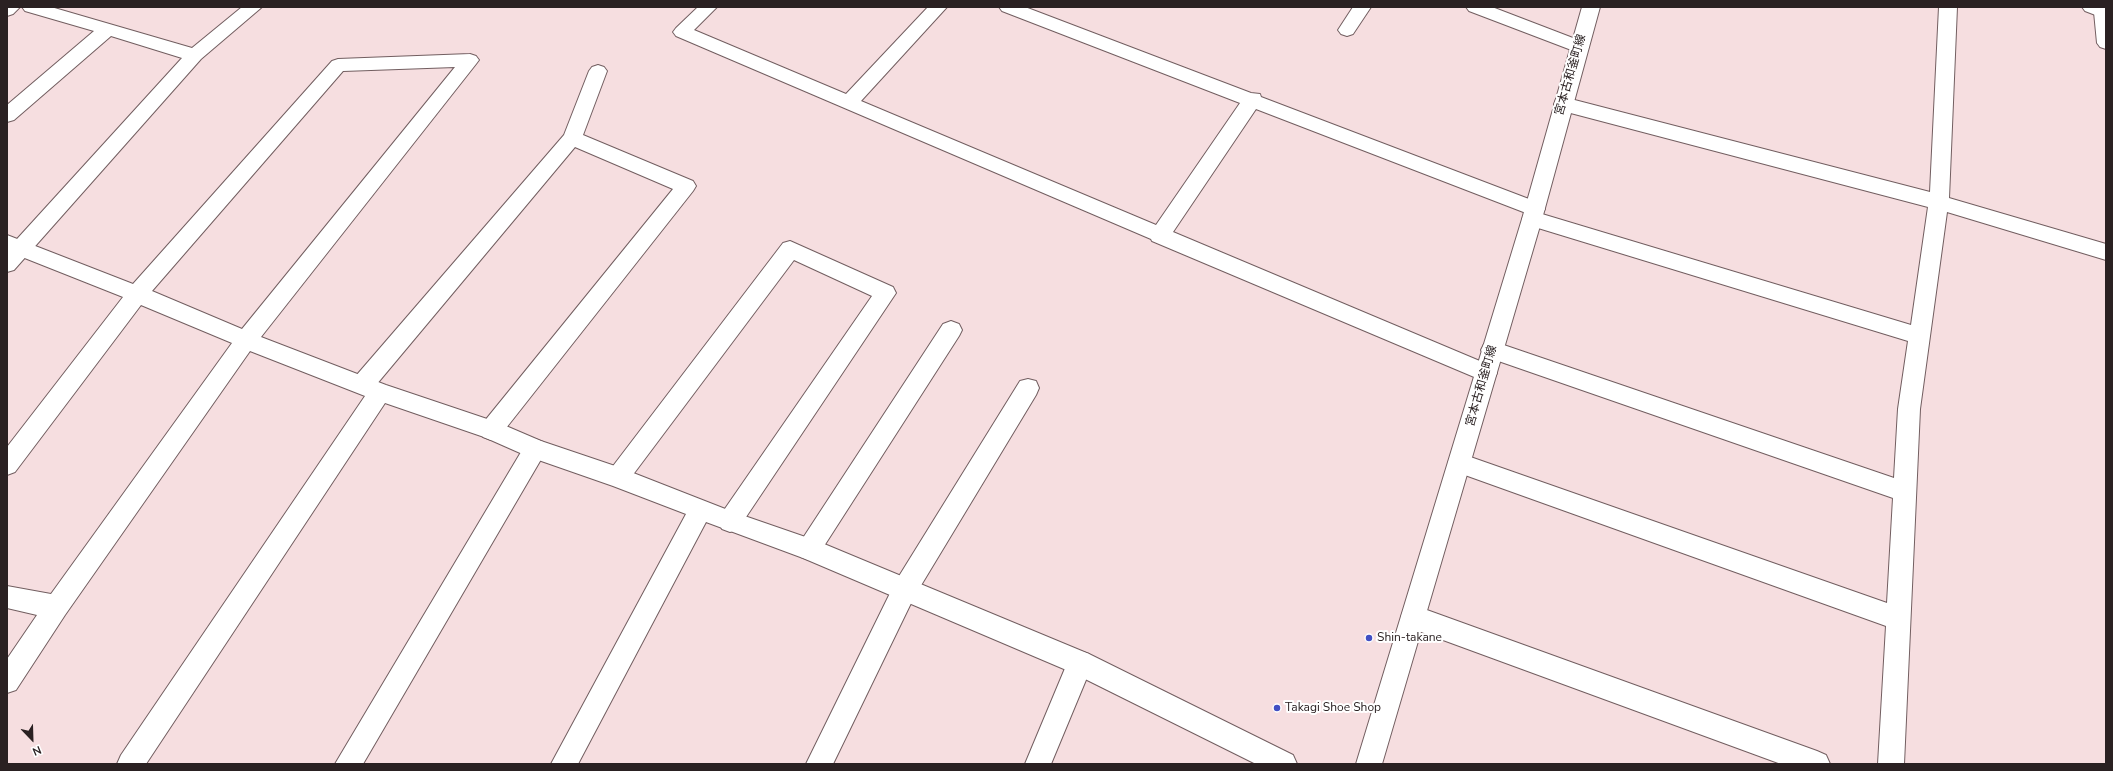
<!DOCTYPE html>
<html>
<head>
<meta charset="utf-8">
<style>
  body { margin:0 }
  #map { position:relative; width:2113px; height:771px; overflow:hidden; background:#f6dee0; font-family:"Nunito Sans",sans-serif }
  canvas { display:block }
  .frame { position:absolute; inset:0; border:8px solid #2a2122; pointer-events:none }
  .north { position:absolute; left:12px; top:719px; width:40px; height:40px; -webkit-text-stroke:3px #fff; paint-order:stroke; rotate:157deg; font-size:11px; font-weight:700; line-height:16px; text-align:center; color:#2a2122 }
  .north::after { content:''; display:block; margin:auto; width:14px; height:18px; background:#2a2122; clip-path:polygon(50% 0,100% 100%,50% 72%,0 100%) }
</style>
</head>
<body>
<div id="map">
<canvas width="2113" height="771"></canvas>
<div class="frame"></div>
<div class="north">N</div>
</div>
<script>
const ctx = document.querySelector('canvas').getContext('2d');
ctx.lineJoin = 'round';
const toPath = rows => new Path2D(rows.map(r => 'M' + r).join(''));
function strokePath(path, color, width, dash) { ctx.strokeStyle = color; ctx.lineWidth = width; ctx.lineCap = dash ? 'butt' : 'round'; ctx.setLineDash(dash || []); ctx.stroke(path); }
function paint(path, color) { ctx.fillStyle = color; ctx.fill(path, 'evenodd'); }
function drawText(font, color, halo, rows, align = 'center') {
  ctx.font = font + ' "Nunito Sans","Noto Sans JP",sans-serif'; ctx.lineWidth = 4; ctx.setLineDash([]); ctx.textBaseline = 'middle'; ctx.strokeStyle = halo; ctx.fillStyle = color; for (const [text, x, y, turn = 0] of rows) {
    ctx.save(); ctx.translate(x, y); ctx.rotate((+turn || 0) * Math.PI / 180); ctx.textAlign = isNaN(turn) ? turn : align; if (halo) ctx.strokeText(text, 0, 0); ctx.fillText(text, 0, 0); ctx.restore();
  }
}
const lane = toPath([
  [7,7,20,7,13,14,7,16,7,7],
  [22,7,51,7,192,48,242,7,262,7,201,59,14,270,7,272,7,250,182,58,111,36,14,120,7,122,7,105,94,31,25,11,22,7],
  [1353,7,1371,7,1353,34,1347,36,1341,34,1338,30,1353,7],
  [2100,7,2106,7,2106,49,2100,47,2097,43,2094,12,2100,7],
  [598,65,604,67,607,71,583,135,693,181,696,186,693,191,499,437,491,440,483,437,480,430,483,423,673,189,575,147,371,391,363,393,355,391,352,384,355,377,564,135,589,71,592,67,598,65],
  [790,241,893,287,896,293,738,529,730,532,722,529,718,521,722,513,872,296,794,260,626,484,618,487,610,484,606,477,610,470,783,243,790,241],
  [951,321,959,324,962,330,959,336,817,557,809,560,801,557,797,549,801,541,943,324,951,321],
  [1028,379,1036,381,1039,388,1036,395,914,597,833,764,806,764,896,581,1020,381,1028,379],
  [535,439,543,442,546,449,543,456,363,764,335,764,527,442,535,439],
  [1080,651,1089,654,1093,663,1051,764,1025,764,1071,654,1080,651]
]);
const street = toPath([
  [698,7,717,7,694,30,846,94,928,7,947,7,861,101,1156,225,1240,103,1002,11,999,7,1025,7,1251,93,1260,94,1261,97,1542,204,1545,209,1542,214,1911,325,1928,207,1563,111,1556,109,1554,104,1556,99,1563,97,1930,192,1939,7,1957,7,1949,198,2106,244,2106,260,1947,212,1920,409,1904,764,1878,764,1886,626,1451,470,1448,463,1451,456,1459,453,1887,603,1893,498,1484,356,1481,350,1484,344,1492,341,1894,478,1898,409,1908,341,1525,224,1522,219,1526,213,1256,109,1173,232,1494,367,1497,373,1494,379,1486,382,1152,241,1151,239,676,36,673,32,676,28,698,7],
  [1466,7,1492,7,1586,43,1589,47,1586,51,1580,53,1574,51,1469,11,1466,7],
  [2082,7,2106,7,2106,19,2085,11,2082,7],
  [470,54,476,56,479,60,476,64,261,337,386,385,499,423,541,441,618,467,733,512,817,541,1089,654,1293,755,1297,764,1256,764,1071,672,803,558,706,522,578,764,551,764,686,514,613,486,527,456,484,437,385,403,146,764,117,764,121,755,365,396,250,351,65,615,16,690,7,693,7,659,37,615,7,608,7,586,51,594,232,343,141,305,15,472,7,475,7,447,123,297,7,251,7,235,133,284,332,61,338,59,470,54],
  [455,67,242,329,152,291,343,71,455,67],
  [1413,605,1817,751,1826,755,1830,764,1781,764,1413,629,1404,625,1401,617,1404,609,1413,605]
]);
const secondary = toPath([
  [1582,7,1600,7,1542,219,1382,764,1356,764,1522,219,1582,7]
]);
const markers = [
  [1369,638,4,"#414fc3"],
  [1277,708,4,"#414fc3"]
];
const streetNames = [
  ["宮本古和釜町線",1571,75,-74],
  ["宮本古和釜町線",1482,386,-74]
];
const poiNames = [
  ["Shin-takane",1377,638],
  ["Takagi Shoe Shop",1285,708]
];
strokePath(lane, '#725e60', 2);
strokePath(street, '#725e60', 2);
strokePath(secondary, '#725e60', 2);
paint(lane, '#fff');
paint(street, '#fff');
paint(secondary, '#fff');
for (const [x, y, r, color] of markers) { const dot = new Path2D(); dot.arc(x, y, r, 0, 2 * Math.PI); ctx.fillStyle = color; ctx.fill(dot); strokePath(dot, '#fff', 1.5); }
drawText('12px', '#2a2122', '#fff', streetNames);
drawText('12px', '#2a2122', '#fff', poiNames, 'left');
</script>
</body>
</html>
